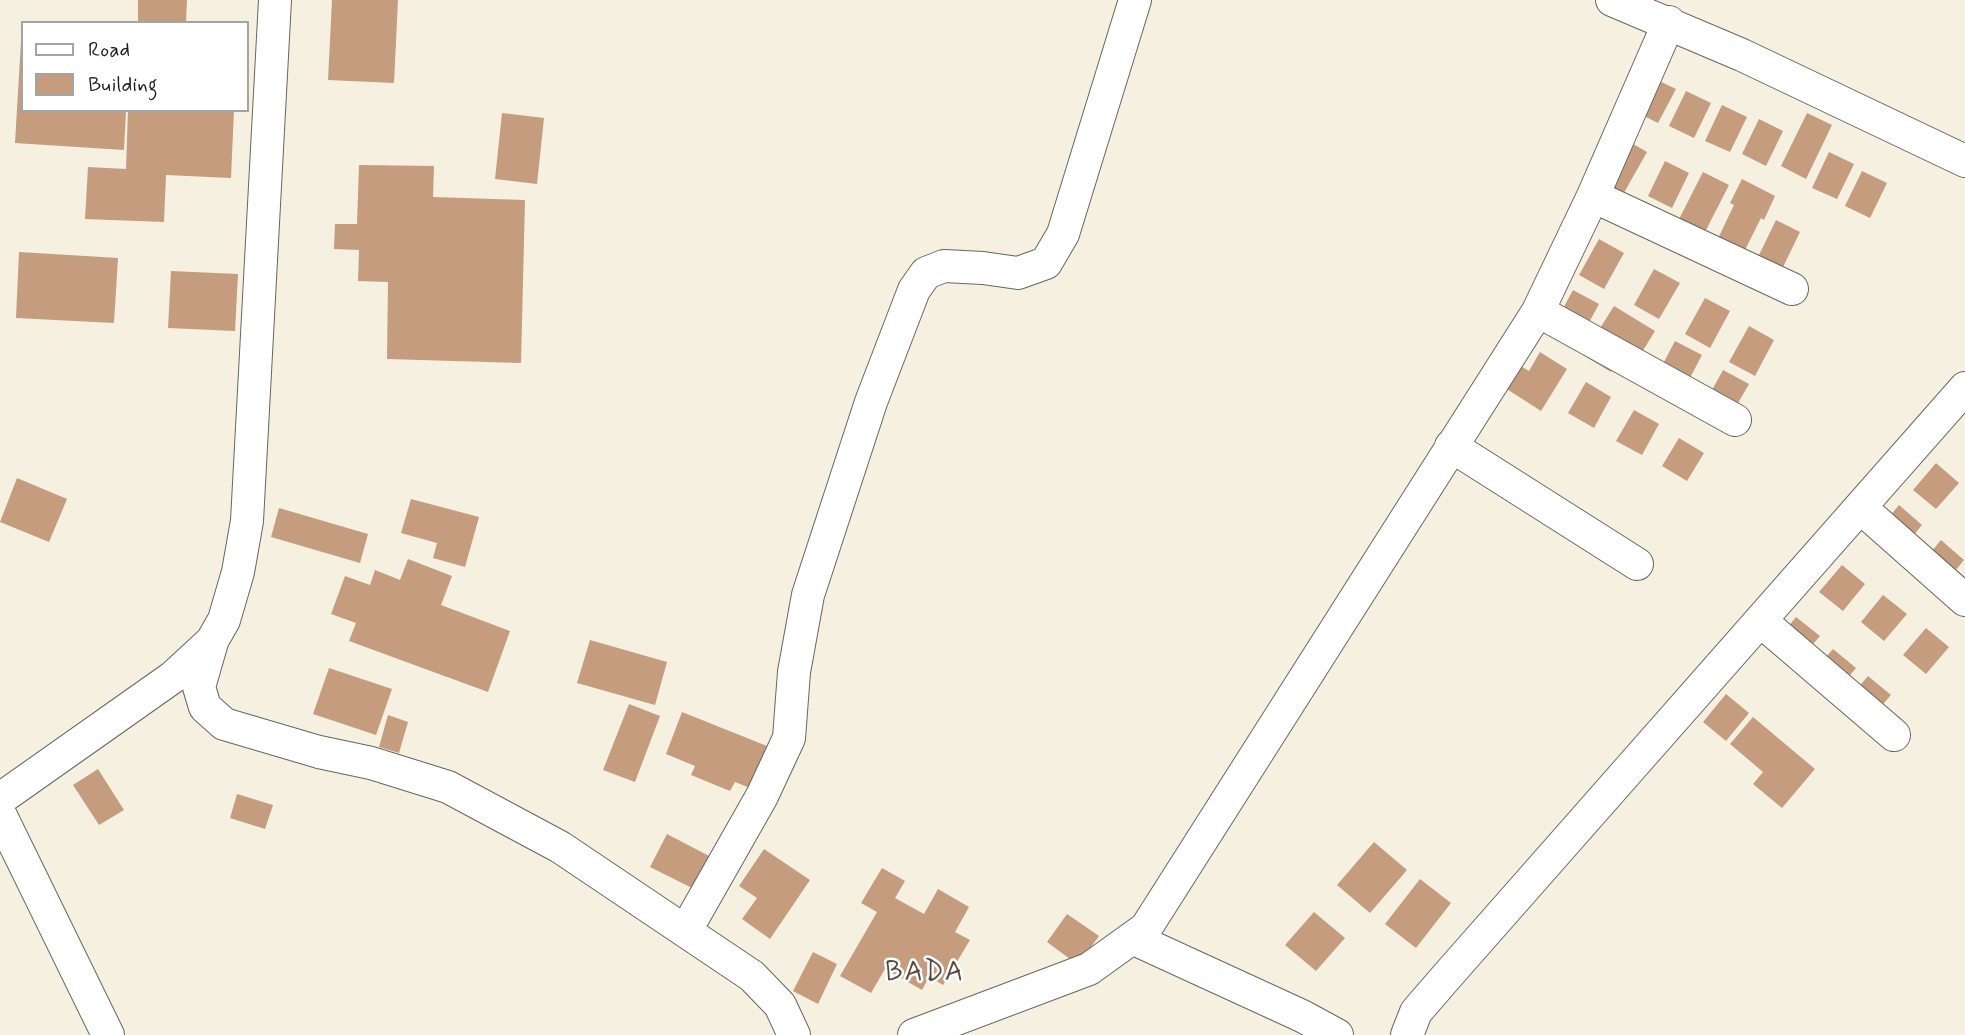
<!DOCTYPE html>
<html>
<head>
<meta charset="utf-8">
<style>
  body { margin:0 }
  #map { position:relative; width:1965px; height:1035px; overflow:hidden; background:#f5f0e0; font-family:Mynerve,sans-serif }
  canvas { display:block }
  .legend { position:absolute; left:21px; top:21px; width:228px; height:91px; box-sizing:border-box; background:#fff; border:2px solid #a4a4a4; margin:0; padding:9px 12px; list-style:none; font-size:21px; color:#1c1c1c }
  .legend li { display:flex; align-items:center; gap:14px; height:35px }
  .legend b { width:35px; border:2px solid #a4a4a4 }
</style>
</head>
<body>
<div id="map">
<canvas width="1965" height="1035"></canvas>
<ul class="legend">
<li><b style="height:9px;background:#fff"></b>Road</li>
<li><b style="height:19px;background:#c69c7f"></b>Building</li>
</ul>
</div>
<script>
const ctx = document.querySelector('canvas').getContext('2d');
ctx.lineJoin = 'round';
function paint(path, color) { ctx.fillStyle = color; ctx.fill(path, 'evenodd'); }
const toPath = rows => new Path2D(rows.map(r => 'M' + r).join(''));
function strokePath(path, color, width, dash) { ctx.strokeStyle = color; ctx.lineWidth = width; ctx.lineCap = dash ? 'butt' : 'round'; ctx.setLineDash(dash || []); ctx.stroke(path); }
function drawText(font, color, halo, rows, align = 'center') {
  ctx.font = font + ' Mynerve,sans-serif'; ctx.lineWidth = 5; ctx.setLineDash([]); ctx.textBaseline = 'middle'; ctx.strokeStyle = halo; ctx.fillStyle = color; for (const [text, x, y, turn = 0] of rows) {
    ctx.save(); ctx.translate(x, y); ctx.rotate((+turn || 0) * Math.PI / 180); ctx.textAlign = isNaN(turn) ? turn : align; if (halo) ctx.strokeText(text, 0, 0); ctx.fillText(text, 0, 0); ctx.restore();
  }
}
const building = toPath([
  [138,0,187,0,186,23,138,23],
  [332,0,398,0,394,83,328,80],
  [21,41,23,41,23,110,126,110,124,150,15,143],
  [1651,77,1676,89,1658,123,1634,111],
  [1686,91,1711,103,1694,138,1669,126],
  [1722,105,1747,117,1730,152,1705,141],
  [128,110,234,110,231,178,166,175,164,222,85,219,88,167,126,169],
  [502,113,544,118,537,184,495,179],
  [1807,113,1832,125,1806,179,1781,166],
  [1759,119,1783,131,1766,166,1742,154],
  [1623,138,1647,152,1621,198,1597,184],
  [1829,152,1854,164,1837,199,1812,188],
  [1665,161,1689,173,1672,208,1648,196],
  [359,165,434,166,433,197,525,200,521,363,387,359,388,282,358,281,359,250,334,249,335,224,357,224],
  [1862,171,1887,183,1870,218,1845,206],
  [1703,172,1729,185,1704,234,1678,221],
  [1742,179,1775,196,1764,220,1761,218,1738,264,1712,251,1734,205,1730,203],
  [1776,220,1800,232,1783,267,1759,255],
  [1599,239,1624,253,1604,289,1579,275],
  [19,252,118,258,114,323,16,318],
  [1654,269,1680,283,1659,319,1634,305],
  [171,271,238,274,235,331,168,328],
  [1573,290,1599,304,1579,341,1553,327],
  [1705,298,1730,311,1710,348,1685,334],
  [1614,306,1655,331,1631,370,1618,362,1611,372,1583,355],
  [1749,326,1774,340,1755,376,1729,362],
  [1675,341,1702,355,1681,395,1654,381],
  [1540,352,1567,369,1541,411,1499,384,1514,362,1529,371],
  [1723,370,1749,384,1726,424,1701,410],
  [1586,382,1611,397,1594,428,1568,413],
  [1634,410,1659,424,1642,455,1616,441],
  [1679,438,1704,453,1687,481,1662,466],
  [1936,463,1959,483,1936,509,1913,490],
  [17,478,67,499,49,542,0,522],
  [411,499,479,517,465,567,433,558,437,543,401,533],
  [1899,505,1922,525,1900,552,1876,533],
  [279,508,368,534,360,563,271,537],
  [1941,540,1964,560,1942,587,1918,568],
  [408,559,452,576,441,605,510,631,488,692,349,641,356,623,331,614,345,576,370,585,375,570,400,580],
  [1842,565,1865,584,1843,611,1819,592],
  [1883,595,1907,614,1884,641,1861,622],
  [1796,617,1820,636,1797,663,1774,644],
  [1926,628,1949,647,1926,674,1903,655],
  [590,640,667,662,655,705,577,683],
  [1833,649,1856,668,1833,695,1810,676],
  [329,668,392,689,376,735,313,714],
  [1868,676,1891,695,1868,722,1845,703],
  [1726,694,1749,713,1726,741,1703,722],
  [629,704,660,716,635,782,603,770],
  [682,712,767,746,750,788,735,782,730,791,691,775,695,766,666,754],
  [388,715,408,722,399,753,379,747],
  [1753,717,1815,769,1782,808,1753,784,1763,772,1730,744],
  [98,769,124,810,99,825,73,785],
  [237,794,273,805,265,829,230,818],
  [667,834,713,858,696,890,650,867],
  [1374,842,1407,870,1370,913,1337,885],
  [764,849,810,880,770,939,742,919,757,898,739,886],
  [882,868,905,881,895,898,924,914,938,889,969,907,955,932,970,940,943,985,929,977,922,990,885,969,871,993,840,976,877,912,861,903],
  [1420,879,1451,903,1416,948,1385,924],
  [1314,912,1345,938,1316,971,1285,945],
  [1067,914,1099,936,1078,965,1047,942],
  [813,952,837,964,818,1004,793,991]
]);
const street = toPath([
  [1612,0,1742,55,1965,161],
  [1593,196,1792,289],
  [1538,311,1735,420],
  [1451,446,1637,564],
  [1861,508,1965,600],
  [1762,622,1894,735],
  [212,642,199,687,205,707,224,724,319,752,371,763,448,787,560,847,752,976,780,1005,794,1035],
  [0,799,173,677,212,641,224,620,238,572,247,521,275,0],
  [0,814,108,1035],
  [686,930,762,796,789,738,794,672,808,595,871,402,914,290,926,273,944,266,983,268,1018,273,1046,263,1063,234,1135,0],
  [1132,938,1302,1016,1337,1035],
  [914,1035,1089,969,1146,928,1538,311,1593,196,1669,22],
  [1407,1035,1416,1012,1448,975,1965,388]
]);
const quarterNames = [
  ["BADA",925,974]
];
paint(building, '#c69c7f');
strokePath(street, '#686661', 34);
strokePath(street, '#fff', 32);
ctx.letterSpacing = '2px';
drawText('28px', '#58493f', '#fff', quarterNames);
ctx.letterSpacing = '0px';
</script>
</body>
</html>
